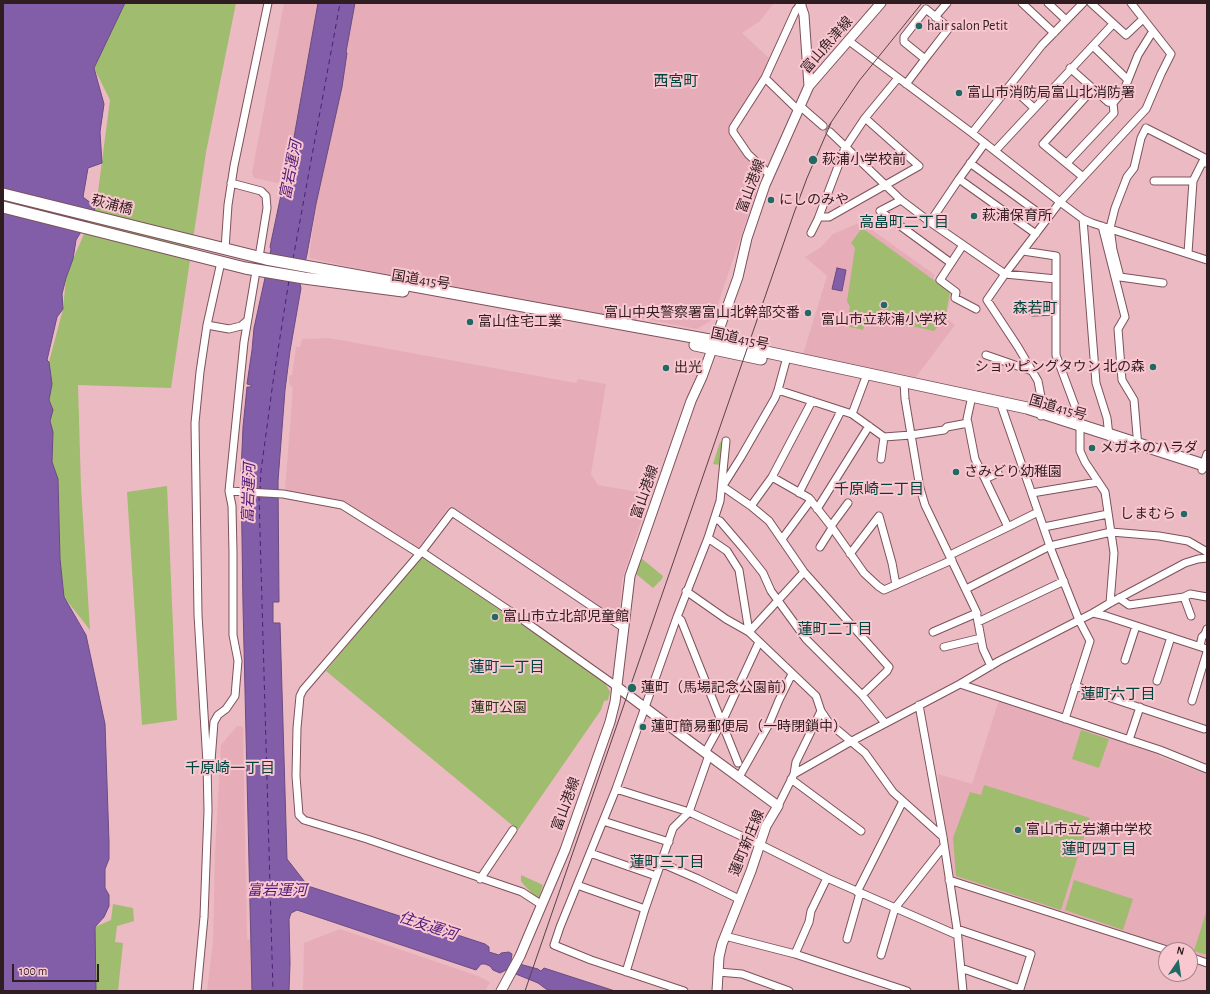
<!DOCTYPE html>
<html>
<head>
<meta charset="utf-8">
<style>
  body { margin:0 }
  #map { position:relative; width:1210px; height:994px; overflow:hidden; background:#ecbac3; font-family:"Alegreya Sans",sans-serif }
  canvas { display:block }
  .frame { position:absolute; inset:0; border:4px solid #2f1d21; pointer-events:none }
  .north { position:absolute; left:1158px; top:942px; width:40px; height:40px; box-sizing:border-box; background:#f9c7d0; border:1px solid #a8838a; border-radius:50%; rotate:13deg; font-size:11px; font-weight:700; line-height:16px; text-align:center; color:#2f1d21 }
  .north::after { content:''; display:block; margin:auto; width:14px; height:18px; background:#206a63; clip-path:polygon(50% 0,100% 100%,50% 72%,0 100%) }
  .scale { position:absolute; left:12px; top:964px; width:87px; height:18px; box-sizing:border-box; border:2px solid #2f1d21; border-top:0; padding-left:5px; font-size:12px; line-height:14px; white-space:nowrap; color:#2f1d21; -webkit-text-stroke:3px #f9c7d0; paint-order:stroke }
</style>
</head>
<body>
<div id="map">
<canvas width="1210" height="994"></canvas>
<div class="frame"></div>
<div class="north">N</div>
<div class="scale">100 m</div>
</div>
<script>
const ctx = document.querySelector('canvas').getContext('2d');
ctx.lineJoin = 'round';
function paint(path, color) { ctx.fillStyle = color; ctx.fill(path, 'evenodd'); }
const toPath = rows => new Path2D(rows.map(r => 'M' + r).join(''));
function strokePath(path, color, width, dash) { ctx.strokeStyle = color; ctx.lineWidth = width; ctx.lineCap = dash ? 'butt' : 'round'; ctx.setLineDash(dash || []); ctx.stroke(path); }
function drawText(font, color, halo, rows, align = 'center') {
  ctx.font = font + ' "Alegreya Sans","Noto Sans JP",sans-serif'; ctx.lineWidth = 4; ctx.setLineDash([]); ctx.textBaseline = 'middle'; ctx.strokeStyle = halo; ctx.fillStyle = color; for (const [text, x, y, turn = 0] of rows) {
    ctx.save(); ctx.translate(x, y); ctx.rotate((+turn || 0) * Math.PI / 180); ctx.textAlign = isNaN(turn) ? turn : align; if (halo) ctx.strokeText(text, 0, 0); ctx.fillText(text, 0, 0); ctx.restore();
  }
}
const built = toPath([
  [284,3,319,3,286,182,277,183,254,178,252,173],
  [355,3,774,3,760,21,742,33,770,59,763,75,732,127,748,159,762,174,713,319,697,329,639,318,638,321,602,316,427,283,309,258,316,204,328,147],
  [861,222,935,275,933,278,952,292,946,318,955,325,916,377,803,354,827,276,805,257,821,247,833,234],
  [329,338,576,383,578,379,606,384,591,474,598,485,650,494,622,580,619,617,617,619,449,507,417,549,344,503,285,491,293,388,289,384,289,376,292,375,296,347,300,347,302,339],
  [999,700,1158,753,1160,757,1207,774,1207,958,1190,953,1190,950,1180,950,954,879,952,876,938,774,972,784],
  [237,726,243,727,247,939,251,940,252,991,207,991,213,941,215,852,221,745],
  [340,929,478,976,490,982,485,991,303,991,304,943]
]);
const green = toPath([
  [125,3,236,3,206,152,171,388,78,385,81,487,90,630,64,597,60,559,58,479,52,462,53,432,50,421,53,410,49,400,52,384,49,362,63,309,66,278,73,259,96,207,110,100,94,68],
  [862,228,950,292,945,319,934,331,866,316,863,330,846,326,850,307,847,301,855,248,851,243],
  [720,442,723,443,721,465,713,464],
  [167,486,177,720,142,725,127,492],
  [421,556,604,681,610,692,608,700,604,701,601,710,518,830,326,671],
  [641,558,663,576,662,579,653,588,636,574],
  [1081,730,1109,739,1099,768,1072,759],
  [984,785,1090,818,1061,910,956,876,953,838,970,792,981,795],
  [521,875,543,885,539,898,536,898,533,894,524,885,521,881],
  [1074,880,1133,899,1123,930,1065,910],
  [113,904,133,908,134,921,117,926,115,942,123,943,118,991,96,991,95,927,111,920],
  [1207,909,1207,955,1194,951]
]);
const water = toPath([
  [3,3,125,3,94,68,104,104,100,132,102,163,88,168,83,197,96,207,76,240,73,259,66,278,62,294,63,309,57,317,47,360,49,362,52,384,49,400,53,410,50,421,53,432,52,462,58,479,60,559,64,597,86,635,105,724,109,842,109,859,105,869,105,888,109,895,109,906,104,917,95,927,96,991,3,991,3,3],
  [318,3,355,3,346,52,347,53,342,87,316,204,307,254,300,284,301,288,290,351,285,390,278,481,279,602,273,602,273,623,280,623,287,859,308,886,485,944,489,947,489,952,499,955,501,953,509,952,512,954,511,960,523,965,538,969,539,970,541,971,544,968,615,991,553,991,546,989,538,983,506,970,500,973,493,970,490,966,485,964,481,964,476,970,297,910,291,913,289,919,290,963,289,991,252,991,243,605,241,473,243,427,247,387,251,387,251,385,247,384,252,350,254,328,265,278,271,249,270,247,282,190,284,182,286,182,318,3],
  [837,268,846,270,842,291,832,289,837,268]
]);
const ferry = toPath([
  [293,259,340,3],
  [260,491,261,471,273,382,289,280],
  [259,496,273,991]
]);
const minor = toPath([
  [1022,3,1054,33],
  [1048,3,1066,20],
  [1091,3,1126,35,1143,19],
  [935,17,947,3],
  [849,41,972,133,1060,202,1083,219,1092,223,1207,260],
  [1093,46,1128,80],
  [1070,68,1108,102,1113,103,1124,90,1138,55,1153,31],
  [765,78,798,110],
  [906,84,925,59,949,28,926,9,904,37,904,42,925,59],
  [1010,86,1034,108],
  [800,106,823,126],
  [830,132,901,200,930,222,1005,274,1056,279],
  [972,133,1042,45,1083,3],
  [995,151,1113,24],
  [970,163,1047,219],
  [1067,163,1114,113,1113,103],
  [769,174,748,154,733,132,733,128,765,78,796,10,802,3],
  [1083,177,1043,144,1093,89],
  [959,179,1036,234],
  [1154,181,1193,181,1188,253],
  [1193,181,1202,163,1206,163],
  [231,183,261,191,266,196,267,208,260,251],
  [901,200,880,211,951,263],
  [819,217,829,217,919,166,865,118],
  [1083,219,1096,383,1107,418,1109,436],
  [930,222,959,179,985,143],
  [1102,226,1125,317,1118,329,1122,380,1134,400,1138,447],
  [811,233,818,219,845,148,865,118,898,78],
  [963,245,940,280,956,292,955,298,976,309],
  [225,249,228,205,234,166,268,3],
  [1023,251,1056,256,1056,355,1082,425,1080,430,1080,451,1085,462,1105,492,1114,553,1110,603],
  [1163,283,1120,277,1113,250,1110,228,1115,208,1127,177,1134,168,1141,138,1146,128,1205,158,1202,163],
  [1033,312,1056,311],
  [207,325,229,329,241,326,247,321],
  [986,355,1032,371],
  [904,382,905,399,920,488,925,505,976,611,983,649,991,666],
  [778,390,852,414,867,374],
  [1000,402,1052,552,1079,620,1090,641,1065,719],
  [852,414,884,437],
  [1041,416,1041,397,1038,381,1018,347,987,300,1005,274,1060,202,1146,109,1161,74,1171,54,1131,3],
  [968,423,967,419,972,396],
  [726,441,720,501,708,538,677,617,681,620,738,763],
  [881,459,884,437,911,435,944,430,947,427,968,423,975,459,985,479],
  [1202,470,1207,454],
  [772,477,812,401],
  [724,484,741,457,775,398,778,390,787,357],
  [722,486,751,506,772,477,809,498,831,526,864,573,878,586,884,590,952,560],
  [229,491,283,494,342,505,420,554],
  [799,493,841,411],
  [1032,493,1098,482],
  [751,506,769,521,804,572,889,667,887,671,862,695],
  [817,509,869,426],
  [715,519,720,521,744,549,763,573,771,591,806,639,862,695,885,723],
  [831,526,848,503],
  [1008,527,1038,512],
  [1044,527,1108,514],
  [708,538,727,551,739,570,749,632],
  [782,539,811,500],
  [820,547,832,528],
  [422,552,523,620,616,686],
  [850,554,879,516,892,563,896,585],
  [950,555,1008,527,985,479,998,473],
  [966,589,1050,546,1111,532,1159,536,1188,541,1207,552],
  [686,591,726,619,749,632,816,696,821,711,829,723,865,753,893,792,943,837],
  [1119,598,1129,605,1184,597],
  [1093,613,1106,616,1207,649],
  [1191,616,1184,597,1190,594,1207,597],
  [677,617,616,789,560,927,554,945,591,960,684,991],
  [978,622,1064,581],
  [749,632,804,572],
  [933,632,977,613],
  [1200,646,1202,637,1205,634,1207,629],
  [944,647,981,638],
  [1125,660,1136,626],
  [1157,681,1171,637],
  [960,684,1160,750,1207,769],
  [1075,686,1204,729],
  [1192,701,1207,652],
  [919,705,943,837,957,929,963,991],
  [1129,740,1140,707],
  [705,753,722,722,759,642],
  [207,763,211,761,214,722,218,715,226,709,235,696,236,684,238,661,233,635,233,553,232,506,229,491,244,342,255,277],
  [794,774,796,762,821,711],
  [739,777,769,724,779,700,792,674],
  [791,779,861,831],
  [616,789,689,812,761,845,827,878,957,935],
  [778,806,794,774,850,742,960,684,999,661,1093,613,1110,603,1185,563,1198,559,1207,558],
  [603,821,669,842],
  [590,853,656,876],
  [661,863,698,879,739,899],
  [480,879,513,830],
  [949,880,1167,950],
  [577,885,645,909],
  [857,892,903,801],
  [542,905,522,892,367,839,304,820,299,815,296,776,297,728,300,696,303,690,423,550,452,512,624,628],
  [957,929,1031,954,1020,989,961,968],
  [725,936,795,954,907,991],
  [847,939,860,893],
  [795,954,809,922,811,911,827,878],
  [881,955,895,908,944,846],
  [1190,957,1207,963],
  [626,972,645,909,673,828,689,812,709,755],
  [718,972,742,974,789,991],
  [197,991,204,917,208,811,207,763,198,615,195,423,200,372,207,325,221,262]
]);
const major = toPath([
  [809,86,881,3],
  [616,686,692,743,778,806,766,826,751,871,722,944,719,957,717,991],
  [501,991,520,956,565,850,610,722,615,702,630,576,691,401,702,377,738,277,747,238,765,185,809,86,804,15,800,3]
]);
const highway = toPath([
  [3,194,266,259,715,341,1027,408,1207,466],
  [3,207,245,268,304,278,403,291],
  [695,345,761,359]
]);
const tram = toPath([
  [828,127,859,81,922,3],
  [525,991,794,213,807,178,831,123]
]);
const markers = [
  [919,26,4,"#206a63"],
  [959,93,4,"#206a63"],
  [813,160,5,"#206a63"],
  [771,200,4,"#206a63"],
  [974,216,4,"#206a63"],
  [884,305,4,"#206a63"],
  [808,313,4,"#206a63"],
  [470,322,4,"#206a63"],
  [1153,367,4,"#206a63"],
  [666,368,4,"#206a63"],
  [1092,448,4,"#206a63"],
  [956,472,4,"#206a63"],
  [1184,514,4,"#206a63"],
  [495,617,4,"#206a63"],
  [632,688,5,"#206a63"],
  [643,727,4,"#206a63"],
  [1018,830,4,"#206a63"]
];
const poiNames = [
  ["hair salon Petit",927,26],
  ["富山市消防局富山北消防署",967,93],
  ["萩浦小学校前",822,160],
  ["にしのみや",779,200],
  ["萩浦保育所",982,216],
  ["富山中央警察署富山北幹部交番",800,313,"right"],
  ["富山市立萩浦小学校",884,320,"center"],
  ["富山住宅工業",478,322],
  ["ショッピングタウン 北の森",1145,367,"right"],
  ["出光",674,368],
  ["メガネのハラダ",1100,448],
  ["さみどり幼稚園",964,472],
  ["しまむら",1176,514,"right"],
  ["富山市立北部児童館",503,617],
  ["蓮町（馬場記念公園前）",641,688],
  ["蓮町簡易郵便局（一時閉鎖中）",651,727],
  ["富山市立岩瀬中学校",1026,830]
];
const streetNames = [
  ["富山魚津線",827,45,-49],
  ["富山港線",751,186,-70],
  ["萩浦橋",112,205,14],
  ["国道415号",421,280,9],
  ["国道415号",740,339,12],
  ["国道415号",1058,408,16],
  ["富山港線",645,492,-71],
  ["富山港線",566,804,-70],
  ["蓮町新庄線",747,843,-68]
];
const parkNames = [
  ["蓮町公園",499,708]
];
const neighbourhoodNames = [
  ["西宮町",676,81],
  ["高畠町二丁目",904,222],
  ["森若町",1035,308],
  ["千原崎二丁目",879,489],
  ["蓮町二丁目",835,629],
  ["蓮町一丁目",507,667],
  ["蓮町六丁目",1118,694],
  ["千原崎一丁目",230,768],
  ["蓮町四丁目",1099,849],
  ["蓮町三丁目",667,862]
];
const waterNames = [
  ["富岩運河",291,170,-79],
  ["富岩運河",249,493,-88],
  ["富岩運河",277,890],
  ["住友運河",428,926,18]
];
paint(built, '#e6adb8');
paint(green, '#9fbc6f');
paint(water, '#835ea8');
strokePath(water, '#6a4a80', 1);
strokePath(ferry, '#501d79', 1, [5, 4]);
strokePath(minor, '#7d525b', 9);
strokePath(major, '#7d525b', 11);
strokePath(highway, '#7d525b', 13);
strokePath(minor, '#fff', 7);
strokePath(major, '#fff', 9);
strokePath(highway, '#fff', 11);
strokePath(tram, '#5c4247', 1);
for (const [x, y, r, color] of markers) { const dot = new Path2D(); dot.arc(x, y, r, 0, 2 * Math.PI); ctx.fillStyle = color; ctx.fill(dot); strokePath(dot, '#f9c7d0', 1.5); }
drawText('14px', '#2f1d21', '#f9c7d0', poiNames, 'left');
drawText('14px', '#2f1d21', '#f9c7d0', streetNames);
drawText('14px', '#2a3713', '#f9c7d0', parkNames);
drawText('15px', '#00423c', '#f9c7d0', neighbourhoodNames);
drawText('italic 15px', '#501d79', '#f9c7d0', waterNames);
</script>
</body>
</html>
